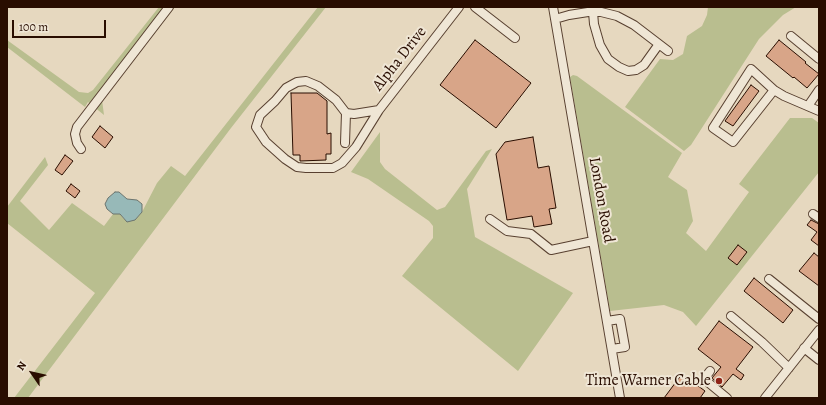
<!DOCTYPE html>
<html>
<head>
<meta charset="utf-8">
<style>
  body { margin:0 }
  #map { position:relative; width:826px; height:405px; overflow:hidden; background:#e6d8bf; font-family:Alegreya,serif }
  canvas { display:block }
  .frame { position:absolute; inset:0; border:8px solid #290d00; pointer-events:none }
  .north { position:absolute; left:12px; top:353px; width:40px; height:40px; -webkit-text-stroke:3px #efe6d5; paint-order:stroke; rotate:304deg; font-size:11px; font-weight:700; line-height:16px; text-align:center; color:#290d00 }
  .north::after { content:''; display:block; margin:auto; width:14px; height:18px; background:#290d00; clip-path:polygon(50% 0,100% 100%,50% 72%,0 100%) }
  .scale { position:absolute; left:12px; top:20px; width:94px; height:18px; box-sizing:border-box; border:2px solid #290d00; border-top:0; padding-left:5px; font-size:12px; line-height:14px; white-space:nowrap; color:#290d00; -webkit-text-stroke:3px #efe6d5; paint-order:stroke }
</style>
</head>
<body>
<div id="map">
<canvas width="826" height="405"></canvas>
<div class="frame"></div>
<div class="north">N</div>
<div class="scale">100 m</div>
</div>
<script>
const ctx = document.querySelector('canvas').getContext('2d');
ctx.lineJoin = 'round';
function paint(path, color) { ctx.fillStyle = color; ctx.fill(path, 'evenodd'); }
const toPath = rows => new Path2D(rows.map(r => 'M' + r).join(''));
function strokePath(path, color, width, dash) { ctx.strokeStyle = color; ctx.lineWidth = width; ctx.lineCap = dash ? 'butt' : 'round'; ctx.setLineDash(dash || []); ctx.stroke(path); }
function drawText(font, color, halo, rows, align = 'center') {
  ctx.font = font + ' Alegreya,serif'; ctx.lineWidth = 4; ctx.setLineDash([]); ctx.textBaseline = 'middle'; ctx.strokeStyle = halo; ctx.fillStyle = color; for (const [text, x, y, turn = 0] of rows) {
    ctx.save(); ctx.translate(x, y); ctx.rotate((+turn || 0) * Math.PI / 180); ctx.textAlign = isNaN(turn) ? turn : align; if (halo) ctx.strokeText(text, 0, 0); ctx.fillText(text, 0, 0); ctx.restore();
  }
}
const green = toPath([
  [159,7,175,7,102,100,104,115,88,102,85,107,7,47,7,40,79,92,88,93,93,90],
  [318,7,326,7,231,128,28,398,14,398,95,293,7,223,7,207,45,157,48,165,20,201,49,230,72,203,104,226,113,214,120,214,124,219,135,220,142,212,157,183,171,166,185,176],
  [708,7,796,7,783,15,759,39,691,145,684,151,625,107,660,59,673,60,683,54,687,36,702,26,707,15],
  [573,75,577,76,682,153,668,177,687,190,693,221,686,233,706,251,749,192,739,184,790,118,812,118,819,123,819,172,696,326,683,312,664,305,610,311,570,77],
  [380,132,380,162,385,169,437,210,445,207,486,151,492,149,467,189,475,237,573,293,518,371,402,276,433,238,433,226,429,221,368,179,351,172]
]);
const water = toPath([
  [115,192,119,192,127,199,137,200,142,204,142,212,135,220,127,222,120,214,113,214,107,209,105,204,108,198,115,192]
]);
const building = toPath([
  [475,40,531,83,496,128,440,85,475,40],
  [779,40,806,62,805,63,819,74,807,88,794,77,793,78,766,56,779,40],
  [751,85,759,91,733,126,725,121,751,85],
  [291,93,317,93,327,101,327,134,331,133,331,154,326,154,326,160,300,161,300,155,293,155,291,93],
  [100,126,113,137,105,148,92,137,100,126],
  [533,137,538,168,549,166,556,208,549,209,552,224,534,227,532,216,507,220,496,154,505,142,533,137],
  [65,155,73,161,62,175,55,170,65,155],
  [71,184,80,191,75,198,66,191,71,184],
  [811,220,819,224,819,246,811,240,817,232,807,225,811,220],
  [738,245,747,252,737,265,728,258,738,245],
  [814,253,819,257,819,286,799,271,814,253],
  [754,278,793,310,783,323,744,291,754,278],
  [719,321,753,347,736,369,744,375,741,380,733,374,722,387,712,378,721,367,698,349,719,321],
  [682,374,705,391,700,398,664,398,682,374]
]);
const minor = toPath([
  [475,7,515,38],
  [553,7,620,398],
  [593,12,594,24,600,45,608,59,619,67,628,71,636,70,644,65,659,44],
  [555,19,569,15,588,12,601,12,617,16,634,25,668,51],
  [791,36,819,59],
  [774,90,733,142,713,128,751,69,774,90,784,96,819,111],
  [808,106,819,90],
  [379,110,354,114,346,113,336,100,318,86,306,81,297,82,286,88,275,101,260,115,256,127,266,142,285,159,297,167,306,168,333,168,342,163,356,147,379,110,459,7],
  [345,143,346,113],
  [81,149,77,143,75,134,77,127,169,7],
  [813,214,819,218],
  [490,219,507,231,531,234,551,250,593,241],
  [769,279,819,319],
  [731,316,762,342,789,368],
  [607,321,620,319,625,347,612,349],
  [804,348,819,360],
  [710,371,704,379,727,398],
  [765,398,819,330]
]);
const markers = [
  [719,381,4,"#8f2418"]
];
const streetNames = [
  ["Alpha Drive",400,59,-52],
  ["London Road",601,200,80]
];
const poiNames = [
  ["Time Warner Cable",711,381]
];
paint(green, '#b9be8f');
paint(water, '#97b9b8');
strokePath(water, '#6b746e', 1);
paint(building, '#d8a588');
strokePath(building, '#290d00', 1);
strokePath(minor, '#584030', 10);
strokePath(minor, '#efe6d5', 8);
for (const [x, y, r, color] of markers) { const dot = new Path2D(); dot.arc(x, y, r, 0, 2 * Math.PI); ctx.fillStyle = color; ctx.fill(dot); strokePath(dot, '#efe6d5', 1.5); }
drawText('16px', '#290d00', '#efe6d5', streetNames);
drawText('16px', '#290d00', '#efe6d5', poiNames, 'right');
</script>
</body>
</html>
